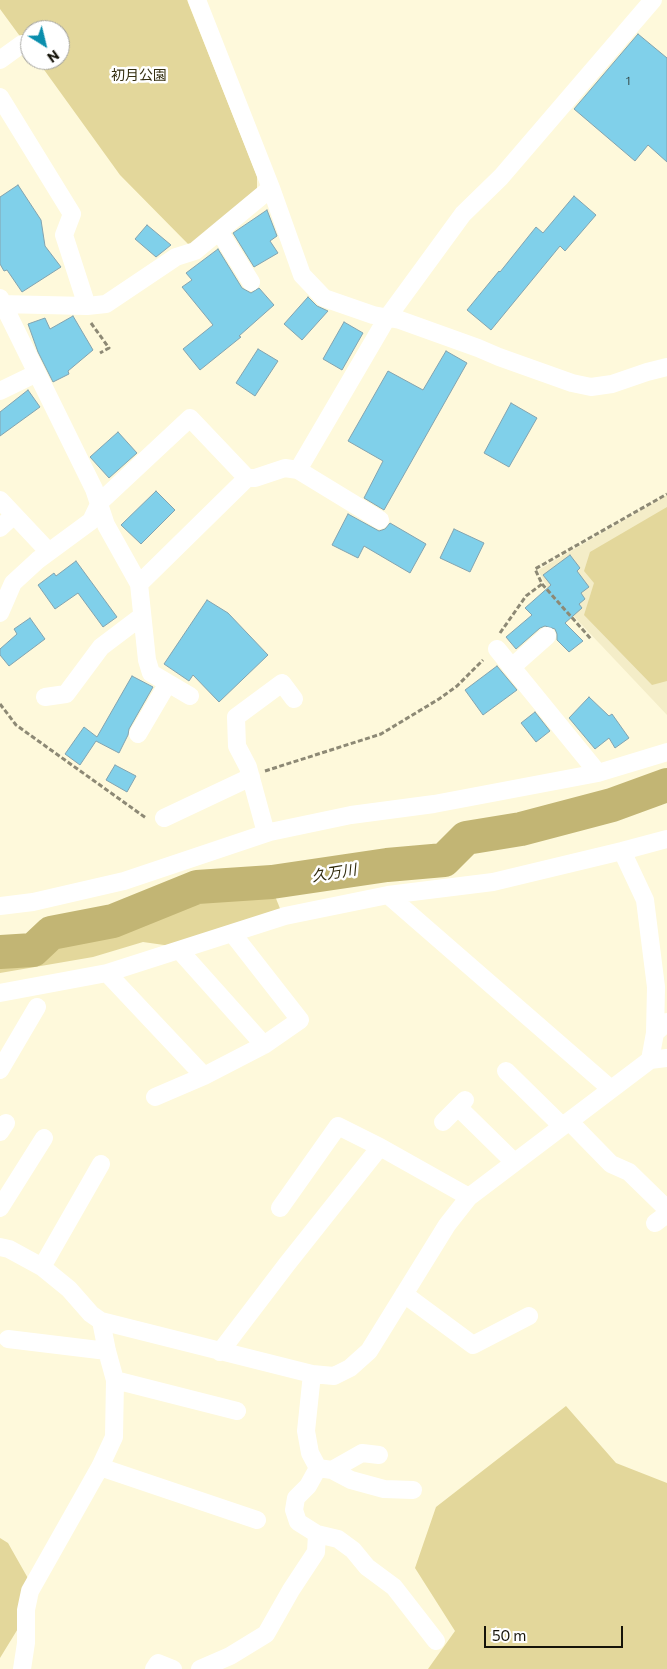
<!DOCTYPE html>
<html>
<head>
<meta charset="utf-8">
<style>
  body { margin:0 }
  #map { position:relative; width:667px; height:1669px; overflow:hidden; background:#fef9db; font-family:Commissioner,sans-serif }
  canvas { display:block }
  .north { position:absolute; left:20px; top:20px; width:50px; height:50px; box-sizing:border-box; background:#fff; border:1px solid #a1a19d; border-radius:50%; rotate:144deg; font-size:14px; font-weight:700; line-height:20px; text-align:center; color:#151309 }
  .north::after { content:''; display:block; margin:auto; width:18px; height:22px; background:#0a8ead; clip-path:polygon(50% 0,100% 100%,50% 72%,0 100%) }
  .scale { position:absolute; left:484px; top:1626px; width:139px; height:22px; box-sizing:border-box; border:2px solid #151309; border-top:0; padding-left:6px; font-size:15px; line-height:18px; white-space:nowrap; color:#151309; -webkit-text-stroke:4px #fff; paint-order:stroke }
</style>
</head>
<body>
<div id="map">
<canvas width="667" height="1669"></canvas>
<div class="north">N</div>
<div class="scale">50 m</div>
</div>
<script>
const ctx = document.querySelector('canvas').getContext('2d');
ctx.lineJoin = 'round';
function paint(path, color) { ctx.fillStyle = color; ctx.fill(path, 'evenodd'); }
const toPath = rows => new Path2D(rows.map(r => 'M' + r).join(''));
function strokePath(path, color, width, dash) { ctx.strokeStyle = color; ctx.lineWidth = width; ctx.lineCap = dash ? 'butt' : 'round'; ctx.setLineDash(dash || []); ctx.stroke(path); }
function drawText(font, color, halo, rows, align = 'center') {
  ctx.font = font + ' Commissioner,"Noto Sans JP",sans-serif'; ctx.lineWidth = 5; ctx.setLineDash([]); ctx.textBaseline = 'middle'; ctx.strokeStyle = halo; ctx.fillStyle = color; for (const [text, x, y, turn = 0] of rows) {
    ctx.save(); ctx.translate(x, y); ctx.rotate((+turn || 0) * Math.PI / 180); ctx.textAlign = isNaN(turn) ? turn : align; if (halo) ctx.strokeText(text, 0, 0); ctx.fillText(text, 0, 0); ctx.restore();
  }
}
const built = toPath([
  [667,495,667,715,549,590,539,572,540,569]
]);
const green = toPath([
  [0,0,187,0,257,176,257,192,190,246,120,175,37,60,60,60,60,30,30,30,30,50,0,9],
  [667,507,667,681,652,685,584,615,594,583,584,571,590,552],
  [247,889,262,891,275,896,281,911,171,946,143,942,93,957,0,973,0,961,50,954,43,950,55,940,85,932,112,931,198,894],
  [566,1406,616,1463,667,1483,667,1669,428,1669,455,1631,415,1568,436,1507],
  [0,1538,8,1543,38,1596,0,1658]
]);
const river = toPath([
  [0,952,33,950,51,933,113,921,197,887,272,882,387,865,444,860,466,838,521,829,612,805,667,785]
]);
const building = toPath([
  [638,34,667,58,667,162,648,145,635,161,574,109,638,34],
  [18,185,41,220,45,246,61,267,22,292,7,270,4,271,0,264,0,197,18,185],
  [574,196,596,215,565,251,560,246,491,330,467,310,499,271,500,272,536,227,543,233,574,196],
  [267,210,277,236,270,241,278,253,254,267,233,233,267,210],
  [147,225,171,245,156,257,135,239,147,225],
  [218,249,242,288,251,293,259,288,274,305,239,336,241,337,200,370,183,349,213,325,182,287,192,280,186,273,218,249],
  [308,297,317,306,328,311,302,340,284,324,308,297],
  [73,316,93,350,68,371,69,374,53,382,38,352,28,324,45,318,50,329,73,316],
  [344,322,363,333,342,370,323,359,344,322],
  [258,349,278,361,255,396,236,383,258,349],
  [446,351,467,363,384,510,364,498,383,461,348,441,388,371,423,390,446,351],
  [28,390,40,407,0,436,0,412,28,390],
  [511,403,537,418,509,467,484,453,511,403],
  [118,432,137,453,109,478,90,457,118,432],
  [156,491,175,510,141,544,121,525,156,491],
  [348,514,379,531,385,529,390,523,426,544,410,573,364,546,358,558,332,545,348,514],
  [454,529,484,543,470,572,440,558,454,529],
  [570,555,580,568,577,571,589,587,581,593,585,599,579,604,582,608,565,623,583,641,569,652,557,640,557,634,555,629,545,626,540,628,516,649,506,637,532,615,525,608,551,585,543,575,570,555],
  [76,561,117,617,103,627,78,593,55,609,38,585,54,573,56,576,76,561],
  [207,600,228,613,268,655,219,702,193,675,189,681,164,664,207,600],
  [30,618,45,639,9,666,0,655,0,649,17,634,14,629,30,618],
  [497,666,517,690,483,715,465,690,497,666],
  [132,676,153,687,129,729,128,735,119,753,96,741,80,765,65,754,84,727,97,737,132,676],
  [589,697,609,716,612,714,629,738,615,748,609,738,595,749,569,718,589,697],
  [535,712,550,731,536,742,521,723,535,712],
  [115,765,136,776,127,792,106,780,115,765]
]);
const path = toPath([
  [91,323,109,348,100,353],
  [542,584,591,639],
  [500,633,526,596,542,584,535,569,667,494],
  [0,704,16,725,146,818],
  [265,771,381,734,439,699,457,686,483,660]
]);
const minor = toPath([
  [197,0,271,188,302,275,324,298,373,315,400,320,478,348,499,357,572,383,591,387,612,384,647,372,667,367],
  [0,60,22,44],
  [0,97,72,214,64,235,87,306],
  [219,231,251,282],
  [0,298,94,489,106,525,139,584,147,660,151,673,190,696],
  [0,304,87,306,106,304,176,257,195,251,271,188],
  [0,391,37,373],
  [0,500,49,552],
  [380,520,298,470,387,318,463,214,501,177,653,0],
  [0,528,14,515],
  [139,584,247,478,255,478,285,468,298,470],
  [0,613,13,583,38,560,91,521,100,502,190,418,247,478],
  [497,649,598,773],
  [512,667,547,636],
  [45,697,66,694,101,647,142,616],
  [138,734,168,683],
  [164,818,251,777],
  [266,833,248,767,237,746,236,717,282,683,294,699],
  [622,851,645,900,656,987,655,1033],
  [388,895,611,1089],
  [0,906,33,902,124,881,270,832,351,815,434,804,598,773,667,752],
  [180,951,264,1045,300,1020,232,933],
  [107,973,204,1076],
  [0,993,107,973,285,916,388,895,493,882,622,851,667,839],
  [650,1060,667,1058],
  [0,1070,37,1007],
  [506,1071,562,1126],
  [155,1097,204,1076,264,1045],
  [458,1107,514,1162],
  [569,1121,611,1164,629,1172,667,1209],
  [443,1122,465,1100],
  [0,1132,6,1123],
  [0,1208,44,1138],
  [280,1208,338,1126,380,1147,469,1197],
  [655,1223,667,1214],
  [0,1247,9,1249,42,1267,69,1289,91,1314,101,1321,312,1374,334,1376,350,1368,369,1351,447,1225,469,1197,650,1060,655,1033,667,1022],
  [42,1267,101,1164],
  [404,1294,473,1345,529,1316],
  [8,1339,107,1351],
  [220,1352,287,1264,380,1147],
  [312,1374,306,1431,310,1453,318,1468],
  [115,1380,237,1411],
  [100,1467,257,1520],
  [318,1468,332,1470,351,1480,384,1489,413,1490],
  [332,1470,362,1453,379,1455],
  [317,1534,338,1539,353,1550,367,1567,394,1587,436,1641],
  [22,1669,26,1643,26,1610,30,1591,100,1467,114,1437,115,1380,107,1351,101,1321],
  [154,1669,158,1663,173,1669],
  [200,1669,230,1656,266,1634,291,1590,316,1552,317,1534,298,1522,294,1510,296,1498,308,1486,318,1468]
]);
const numberNames = [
  ["1",628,81]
];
const parkNames = [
  ["初月公園",139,75]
];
const waterNames = [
  ["久万川",334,873,-9]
];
paint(built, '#f4edc8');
paint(green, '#e3d79b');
strokePath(river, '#c2b574', 34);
paint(building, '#80d0ea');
strokePath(building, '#83a3af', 1);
strokePath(path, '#8d8975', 3, [5, 2.5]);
strokePath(minor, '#fff', 18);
drawText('11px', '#304241', null, numberNames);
drawText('14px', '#352f11', '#fff', parkNames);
drawText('italic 15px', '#322c0e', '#fff', waterNames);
</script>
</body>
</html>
